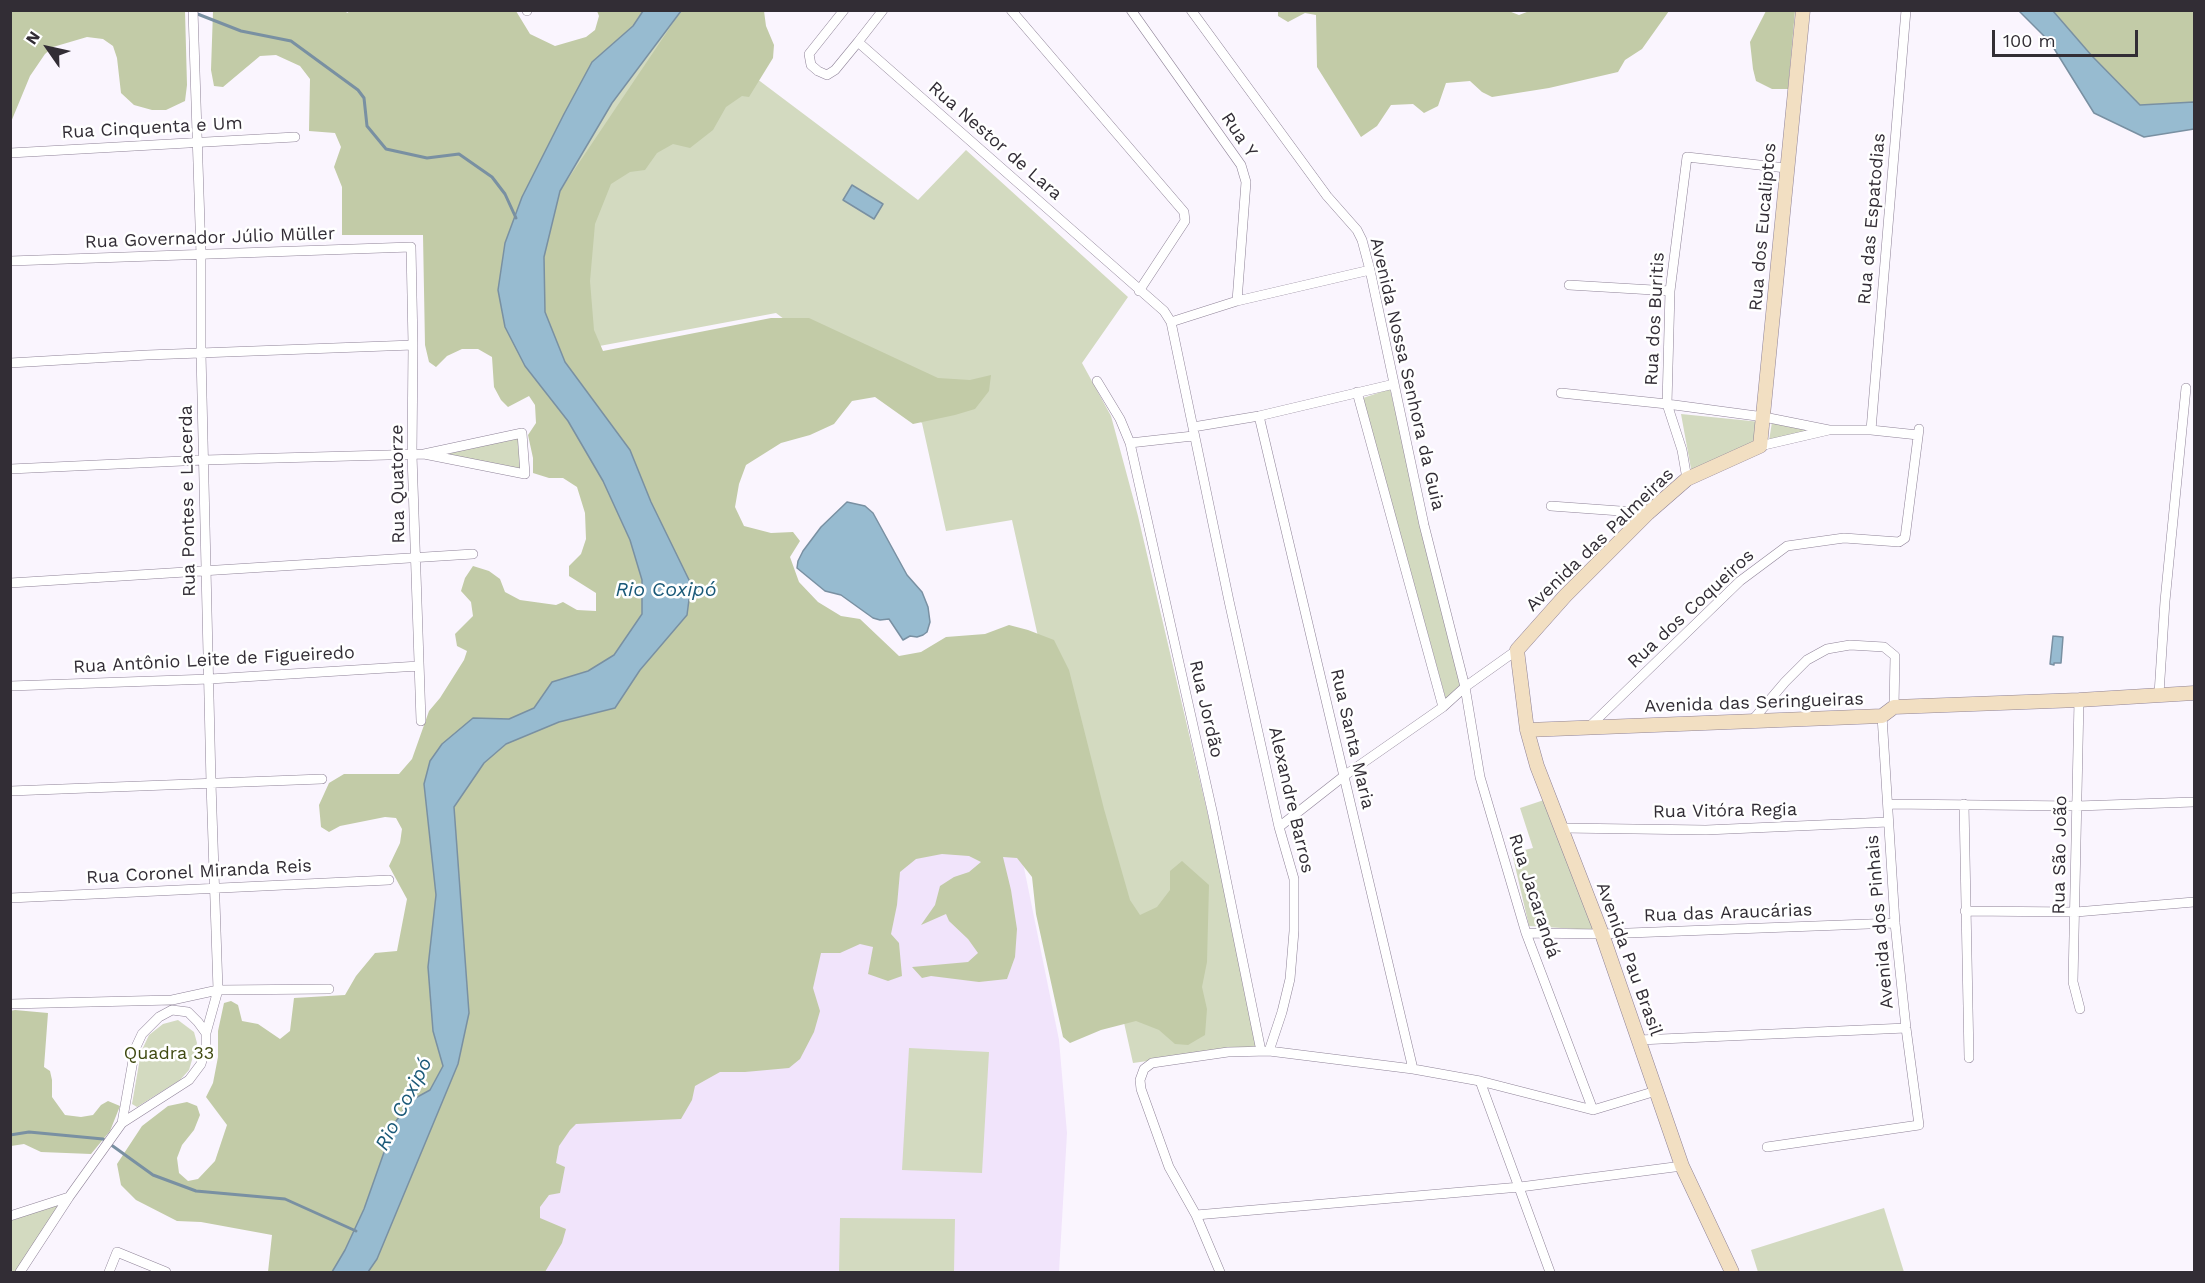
<!DOCTYPE html>
<html>
<head>
<meta charset="utf-8">
<style>
  body { margin:0 }
  #map { position:relative; width:2205px; height:1283px; overflow:hidden; background:#faf5fe; font-family:"Work Sans",sans-serif }
  canvas { display:block }
  .frame { position:absolute; inset:0; border:12px solid #322d35; pointer-events:none }
  .north { position:absolute; left:18px; top:18px; width:60px; height:60px; -webkit-text-stroke:4px #fff; paint-order:stroke; rotate:304deg; font-size:16px; font-weight:700; line-height:24px; text-align:center; color:#322d35 }
  .north::after { content:''; display:block; margin:auto; width:21px; height:27px; background:#322d35; clip-path:polygon(50% 0,100% 100%,50% 72%,0 100%) }
  .scale { position:absolute; left:1992px; top:30px; width:146px; height:27px; box-sizing:border-box; border:3px solid #322d35; border-top:0; padding-left:8px; font-size:18px; line-height:21px; white-space:nowrap; color:#322d35; -webkit-text-stroke:4px #fff; paint-order:stroke }
</style>
</head>
<body>
<div id="map">
<canvas width="2205" height="1283"></canvas>
<div class="frame"></div>
<div class="north">N</div>
<div class="scale">100 m</div>
</div>
<script>
const ctx = document.querySelector('canvas').getContext('2d');
ctx.lineJoin = 'round';
function paint(path, color) { ctx.fillStyle = color; ctx.fill(path, 'evenodd'); }
const toPath = rows => new Path2D(rows.map(r => 'M' + r).join(''));
function strokePath(path, color, width, dash) { ctx.strokeStyle = color; ctx.lineWidth = width; ctx.lineCap = dash ? 'butt' : 'round'; ctx.setLineDash(dash || []); ctx.stroke(path); }
function drawText(font, color, halo, rows, align = 'center') {
  ctx.font = font + ' "Work Sans",sans-serif'; ctx.lineWidth = 5; ctx.setLineDash([]); ctx.textBaseline = 'middle'; ctx.strokeStyle = halo; ctx.fillStyle = color; for (const [text, x, y, turn = 0] of rows) {
    ctx.save(); ctx.translate(x, y); ctx.rotate((+turn || 0) * Math.PI / 180); ctx.textAlign = isNaN(turn) ? turn : align; if (halo) ctx.strokeText(text, 0, 0); ctx.fillText(text, 0, 0); ctx.restore();
  }
}
const built = toPath([
  [1020,848,1059,1040,1067,1133,1059,1272,368,1272,558,863]
]);
const green = toPath([
  [676,18,918,200,966,150,1128,297,1082,363,1111,416,1138,516,1218,858,1256,1046,1133,1063,1012,520,946,531,922,423,776,313,562,353,544,257,563,187,612,103],
  [1390,389,1461,686,1446,700,1363,398],
  [1681,414,1761,422,1758,444,1692,474],
  [1772,422,1815,430,1769,441],
  [520,435,522,472,434,455],
  [1544,800,1593,930,1529,926,1512,853,1533,848,1520,808],
  [178,1020,194,1032,197,1043,189,1070,180,1080,137,1107,132,1104,141,1052,149,1035,163,1024],
  [909,1048,989,1052,982,1173,902,1170],
  [53,1206,60,1206,16,1272,11,1272,10,1221],
  [1884,1208,1904,1272,1758,1272,1751,1250],
  [840,1218,955,1219,954,1272,839,1272]
]);
const forest = toPath([
  [11,10,185,11,187,85,185,101,166,110,152,110,134,105,121,93,117,58,113,46,103,39,87,37,53,47,45,54,30,76,11,122],
  [345,10,347,13,352,10,516,11,530,34,555,46,586,37,595,30,599,16,597,11,643,11,633,26,592,62,564,114,522,197,505,243,525,366,568,421,603,481,630,540,642,580,642,614,614,655,588,671,552,682,534,708,509,719,473,718,424,784,436,895,428,967,433,1031,443,1066,430,1090,410,1101,394,1124,364,1209,345,1250,332,1272,268,1272,272,1235,201,1222,177,1221,136,1200,121,1185,117,1164,142,1126,168,1106,187,1102,197,1106,200,1115,194,1130,182,1145,177,1158,179,1173,188,1181,198,1179,215,1161,227,1125,206,1097,213,1083,218,1057,218,1031,224,1003,231,1001,238,1005,242,1021,258,1024,280,1039,290,1031,294,998,345,995,356,976,375,953,397,951,407,899,389,866,400,843,402,829,396,818,385,817,340,826,329,832,321,827,319,805,329,783,344,774,399,774,412,759,429,711,440,698,464,660,467,651,457,646,455,634,473,616,471,602,461,591,465,578,473,566,489,571,500,579,505,592,520,600,556,605,563,602,577,610,596,611,596,593,569,576,569,566,581,554,586,539,585,513,577,487,563,478,549,478,533,473,533,458,528,435,536,423,535,405,529,396,508,407,501,400,494,387,492,357,478,349,462,349,447,356,436,367,429,362,425,345,423,235,342,235,342,187,334,167,341,147,335,133,309,131,310,79,300,66,276,55,260,56,223,87,214,86,211,70,213,11],
  [1506,10,1519,15,1532,10,1669,11,1642,49,1625,60,1618,72,1549,88,1492,97,1482,92,1470,81,1446,83,1438,106,1424,113,1413,104,1391,105,1377,126,1361,137,1317,67,1316,15,1305,13,1288,22,1278,16,1278,11],
  [681,11,764,11,766,26,774,45,773,58,749,97,742,96,726,107,713,130,690,148,673,144,657,153,645,170,630,172,611,184,595,224,590,281,594,330,603,351,771,318,809,318,938,378,970,380,991,375,989,391,975,409,955,415,913,424,875,397,852,401,834,424,810,435,781,443,746,465,739,484,735,507,744,526,771,533,793,532,800,541,790,557,799,582,818,602,841,616,860,619,899,656,921,652,946,637,985,634,1009,625,1028,630,1054,640,1069,670,1104,809,1130,900,1140,915,1157,907,1170,890,1170,871,1182,861,1209,885,1207,962,1202,987,1207,1009,1205,1035,1188,1045,1175,1044,1159,1030,1136,1021,1101,1030,1070,1043,1063,1037,1036,914,1032,877,1017,858,1003,857,1011,890,1017,929,1015,957,1007,979,979,982,931,976,922,978,912,967,968,962,978,953,968,939,949,921,946,914,921,925,935,905,940,886,954,877,969,872,981,862,969,856,942,854,916,859,900,872,897,905,891,934,899,943,902,976,888,981,868,974,873,947,860,944,840,953,821,953,813,988,820,1011,814,1032,800,1059,789,1068,745,1072,720,1072,695,1086,692,1100,681,1119,576,1124,570,1130,559,1146,556,1163,565,1167,560,1193,549,1195,540,1207,540,1218,566,1229,562,1243,545,1272,368,1272,377,1259,458,1064,469,1013,454,807,484,763,506,744,559,722,615,708,640,670,651,502,630,450,565,362,545,312,544,257,560,191],
  [1766,11,1795,11,1788,89,1772,89,1756,81,1753,69,1750,42],
  [2053,11,2194,11,2194,102,2140,105,2092,56],
  [15,1010,48,1013,44,1067,50,1071,52,1080,52,1097,65,1115,81,1117,93,1115,101,1105,108,1101,120,1106,110,1131,91,1154,41,1152,24,1144,11,1146,10,1011]
]);
const water = toPath([
  [643,11,681,11,612,103,560,191,544,257,545,312,565,362,630,450,651,502,691,584,687,615,640,670,615,708,559,722,506,744,484,763,454,807,469,1013,458,1064,377,1259,368,1272,332,1272,345,1250,364,1209,394,1124,410,1101,430,1090,443,1066,433,1031,428,967,436,895,424,784,430,761,442,744,473,718,509,719,534,708,552,682,588,671,614,655,642,614,642,580,630,540,603,481,568,421,525,366,505,327,498,290,505,243,522,197,564,114,592,62,633,26,643,11],
  [2019,11,2053,11,2092,56,2140,105,2194,102,2194,129,2144,137,2094,113,2050,42,2019,11],
  [852,185,883,204,874,219,843,200,852,185],
  [847,502,865,506,873,513,907,575,922,592,928,607,930,622,927,632,923,635,917,637,910,636,903,640,889,619,880,620,873,618,841,595,825,591,797,568,798,561,803,551,821,527,847,502],
  [2053,636,2063,637,2061,663,2054,663,2054,665,2050,664,2053,636]
]);
const stream = toPath([
  [195,13,241,31,291,41,358,90,364,98,367,126,386,149,427,158,459,154,492,177,505,194,516,218],
  [10,1135,29,1132,103,1139,153,1175,196,1191,285,1199,356,1231]
]);
const street = toPath([
  [527,10,527,11],
  [844,10,809,54,811,65,818,71,827,75,835,70,858,42],
  [883,10,858,42,1164,311,1171,322,1229,601,1279,827,1294,879,1294,931,1290,979,1282,1012,1269,1051,1228,1052,1152,1063,1144,1069,1140,1080,1141,1089,1169,1167,1196,1215,1220,1272],
  [1011,10,1184,212,1185,221,1139,291],
  [1131,10,1241,165,1246,182,1237,301],
  [1191,10,1327,196,1357,230,1362,240,1370,270,1424,525,1465,687,1480,777,1526,933,1593,1110],
  [10,153,295,137],
  [10,261,411,247,413,345,412,455,421,721],
  [1569,285,1670,291],
  [1171,322,1237,301,1370,270],
  [10,363,147,355,413,345],
  [1097,381,1120,419,1130,443,1213,815,1261,1051],
  [1357,392,1443,707],
  [1561,393,1667,404,1764,417,1829,430],
  [1259,416,1413,1069],
  [1193,427,1259,416,1394,384],
  [1871,430,1906,10],
  [1130,443,1193,436],
  [1760,446,1829,430,1871,430,1918,435],
  [10,469,204,460,424,454,525,474,522,433,424,454],
  [1687,479,1682,450,1667,404,1670,291,1687,157,1786,168],
  [1551,506,1648,513],
  [10,583,473,554],
  [10,686,210,679,419,666],
  [2159,694,2165,601,2186,388],
  [2079,700,2073,982,2080,1009],
  [1751,722,1785,682,1807,660,1827,649,1850,645,1884,647,1895,656,1894,707],
  [1589,727,1740,581,1787,546,1844,538,1899,542,1905,538,1919,429],
  [10,791,322,779],
  [1888,804,2077,806,2194,802],
  [1964,804,1969,1058],
  [1279,827,1344,776,1443,707,1465,687,1517,650],
  [1562,828,1706,830,1888,822],
  [10,898,389,880],
  [1965,911,2076,912,2194,902],
  [1526,933,1602,934,1895,923],
  [10,1004,172,1000,218,990,329,989],
  [172,1010,188,1012,198,1022,206,1033],
  [1639,1040,1906,1028],
  [1269,1051,1413,1069,1480,1081,1593,1110,1656,1091],
  [1480,1081,1550,1272],
  [122,1123,189,1080,201,1064,206,1046,206,1033,218,990,211,783,201,353,201,255,193,10],
  [1767,1147,1919,1125,1906,1028,1895,923,1882,716],
  [1196,1215,1520,1187,1682,1166],
  [10,1216,69,1197],
  [20,1272,69,1197,122,1123,135,1049,142,1034,159,1017,172,1010],
  [109,1272,117,1252,166,1272]
]);
const secondary = toPath([
  [1527,730,1882,716,1894,707,2079,700,2194,693],
  [1732,1272,1682,1166,1602,934,1537,766,1527,730,1517,650,1565,596,1648,513,1687,479,1760,446,1803,10]
]);
const streetNames = [
  ["Rua Cinquenta e Um",152,128,-3],
  ["Rua Y",1239,135,56],
  ["Rua Nestor de Lara",995,141,41],
  ["Rua das Espatodias",1872,219,-85],
  ["Rua dos Eucaliptos",1763,227,-85],
  ["Rua Governador Júlio Müller",210,238,-2],
  ["Rua dos Buritis",1655,319,-87],
  ["Avenida Nossa Senhora da Guia",1407,374,77],
  ["Rua Quatorze",398,484,-91],
  ["Rua Pontes e Lacerda",188,501,-91],
  ["Avenida das Palmeiras",1600,540,-44],
  ["Rua dos Coqueiros",1691,609,-43],
  ["Rua Antônio Leite de Figueiredo",214,660,-3],
  ["Avenida das Seringueiras",1754,703,-2],
  ["Rua Jordão",1206,709,77],
  ["Rua Santa Maria",1352,739,77],
  ["Alexandre Barros",1291,800,77],
  ["Rua Vitóra Regia",1725,811,-1],
  ["Rua São João",2060,855,-89],
  ["Rua Coronel Miranda Reis",199,872,-3],
  ["Rua Jacarandá",1534,896,72],
  ["Rua das Araucárias",1728,913,-2],
  ["Avenida dos Pinhais",1880,922,-95],
  ["Avenida Pau Brasil",1629,959,70]
];
const parkNames = [
  ["Quadra 33",169,1054]
];
const waterNames = [
  ["Rio Coxipó",666,590],
  ["Rio Coxipó",404,1104,-63]
];
paint(built, '#f1e4fb');
paint(green, '#d3dac0');
paint(forest, '#c2cba7');
paint(water, '#97bbd0');
strokePath(water, '#7990a2', 1.5);
strokePath(stream, '#7990a2', 3);
strokePath(street, '#8f8398', 10);
strokePath(secondary, '#8f8398', 15);
strokePath(street, '#fff', 9);
strokePath(secondary, '#f2dfc2', 14);
drawText('18px', '#322d35', '#fff', streetNames);
drawText('18px', '#404a11', '#fff', parkNames);
drawText('italic 20px', '#1a5978', '#fff', waterNames);
</script>
</body>
</html>
